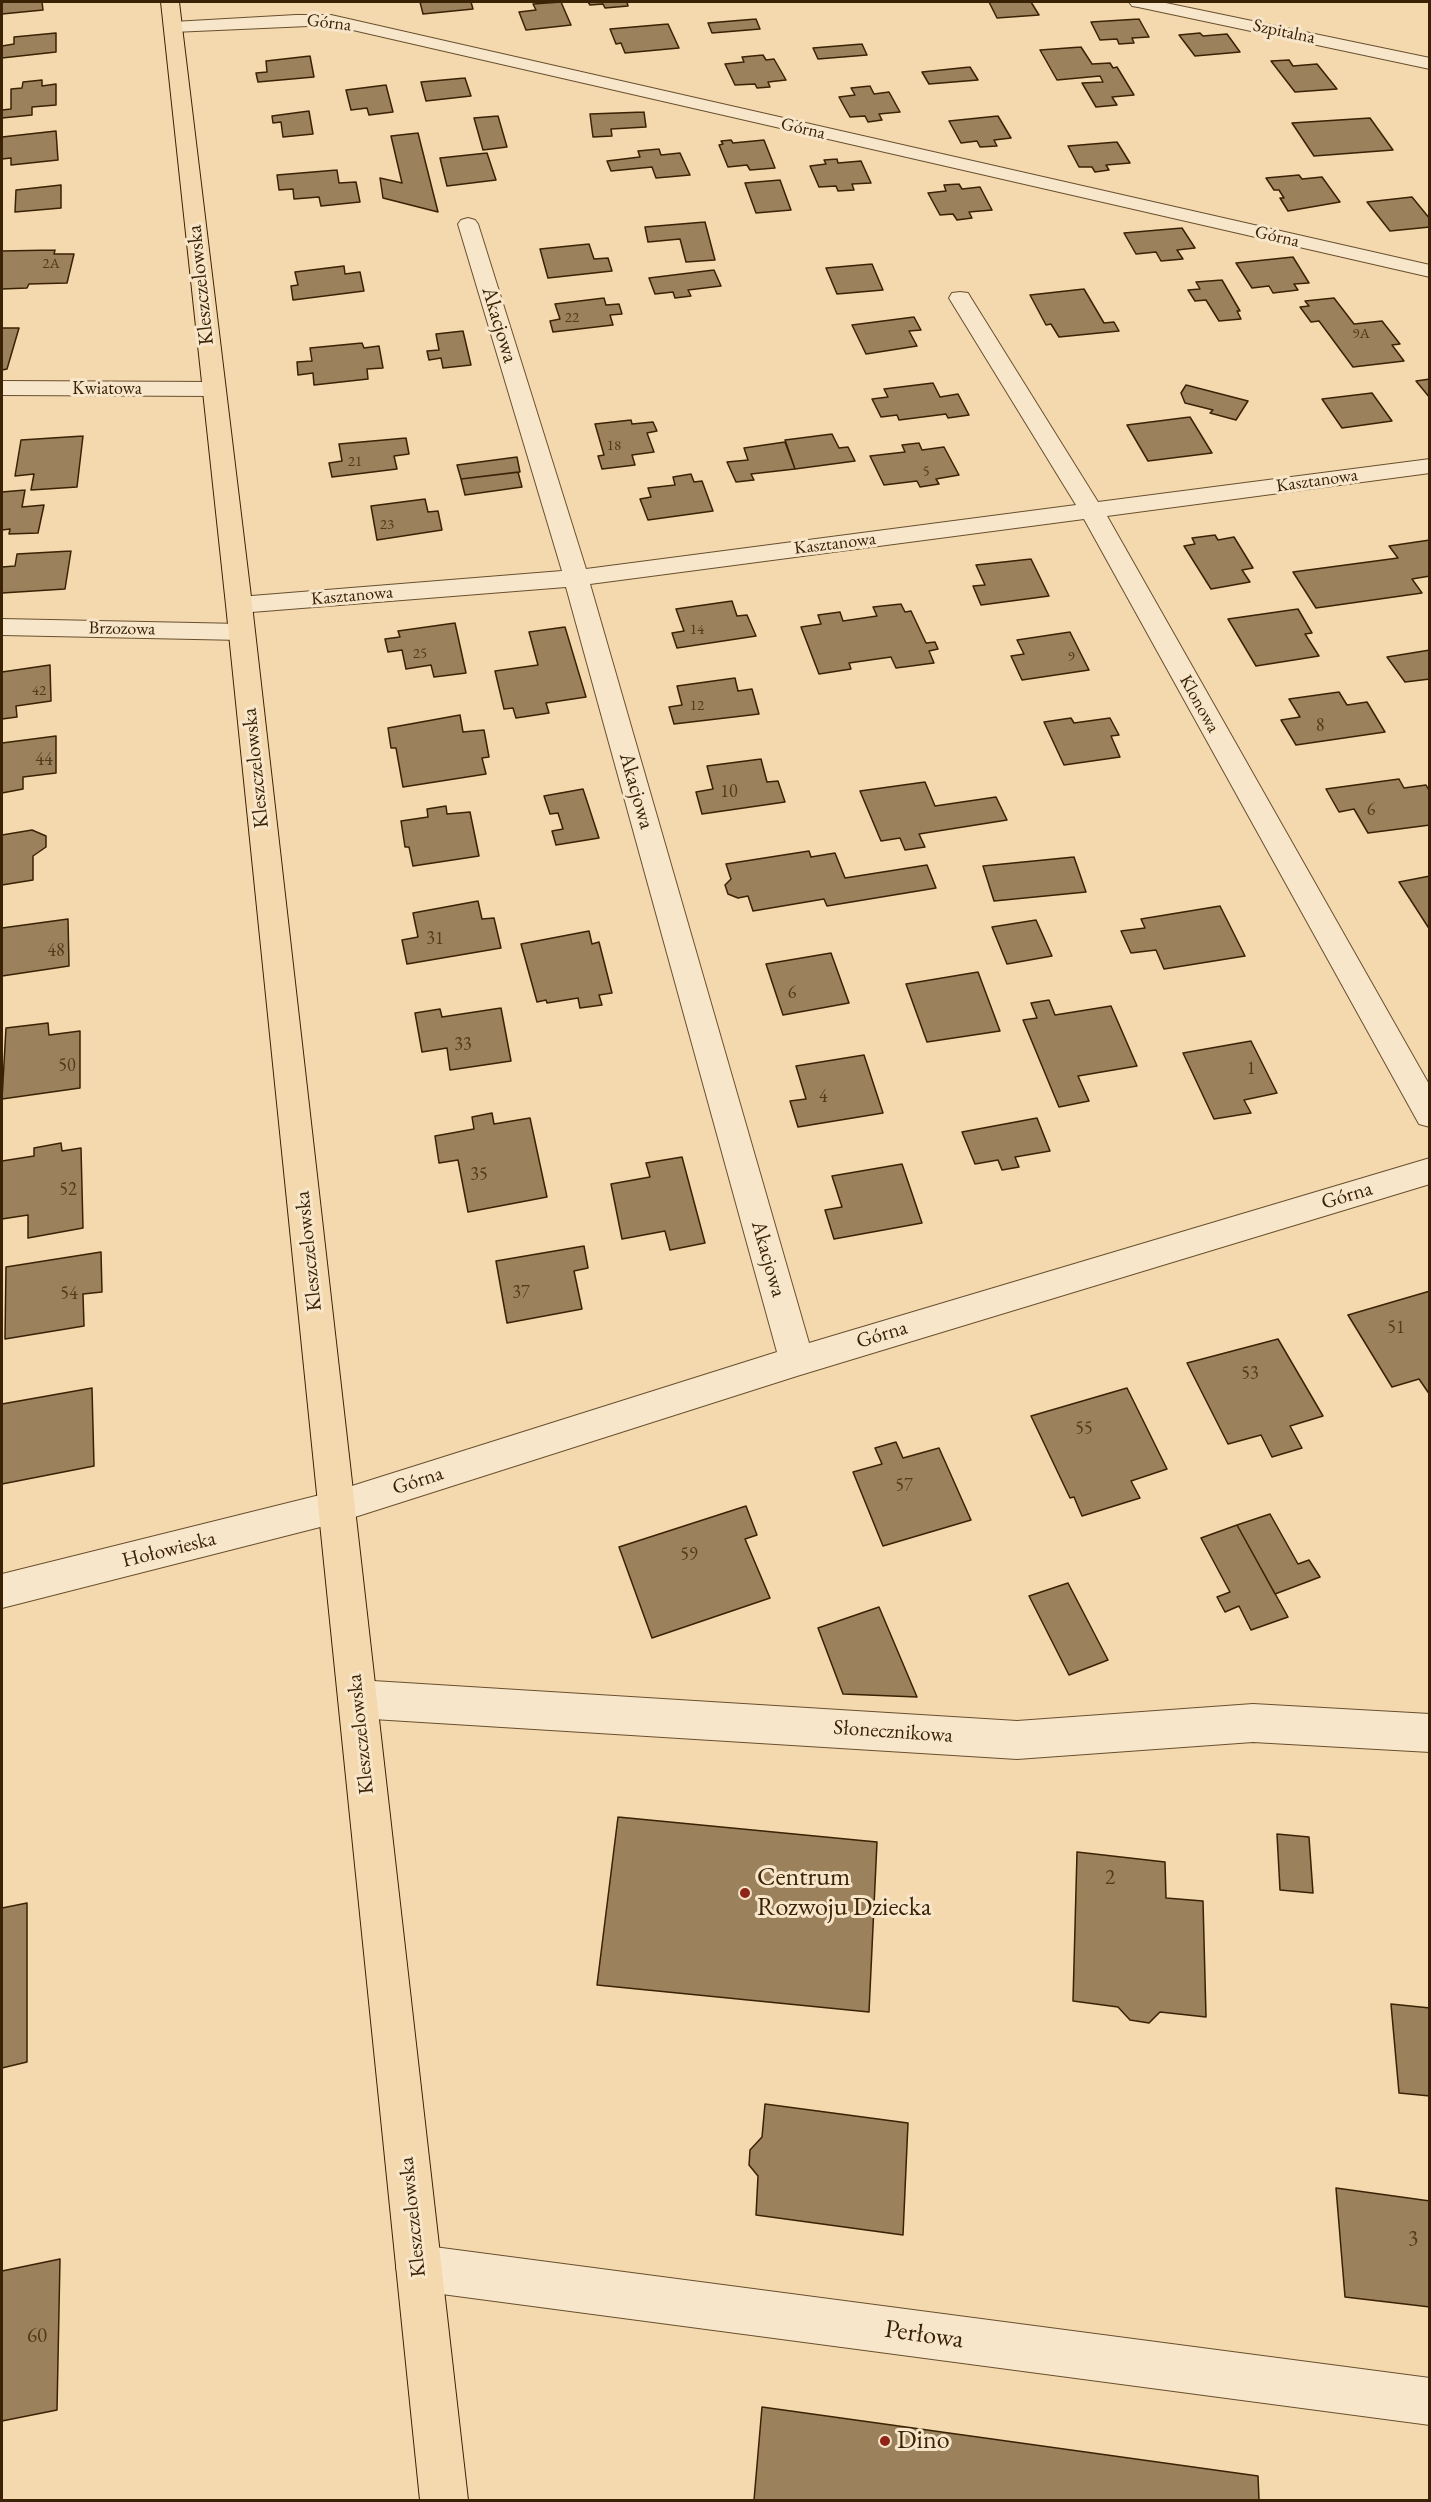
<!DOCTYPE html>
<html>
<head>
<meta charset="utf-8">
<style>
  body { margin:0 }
  #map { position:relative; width:1431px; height:2502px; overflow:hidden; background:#f4d8ae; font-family:"EB Garamond",serif }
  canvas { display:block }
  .frame { position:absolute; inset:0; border:3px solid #3a2204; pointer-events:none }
</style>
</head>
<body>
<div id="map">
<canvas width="1431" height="2502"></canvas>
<div class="frame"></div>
</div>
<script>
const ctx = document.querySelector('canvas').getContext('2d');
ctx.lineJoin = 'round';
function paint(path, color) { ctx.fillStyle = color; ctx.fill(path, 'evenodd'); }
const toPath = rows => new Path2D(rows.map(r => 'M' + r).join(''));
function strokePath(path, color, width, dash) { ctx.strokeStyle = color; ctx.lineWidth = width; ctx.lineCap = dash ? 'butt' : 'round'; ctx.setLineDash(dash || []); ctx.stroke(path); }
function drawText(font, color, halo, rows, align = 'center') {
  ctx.font = font + ' "EB Garamond",serif'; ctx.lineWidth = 6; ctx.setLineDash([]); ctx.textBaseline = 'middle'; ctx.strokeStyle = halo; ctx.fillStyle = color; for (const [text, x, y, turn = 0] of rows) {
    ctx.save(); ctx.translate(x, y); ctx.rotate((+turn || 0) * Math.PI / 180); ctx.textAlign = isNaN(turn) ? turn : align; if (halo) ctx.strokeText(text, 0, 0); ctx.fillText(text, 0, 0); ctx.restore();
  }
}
const building = toPath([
  [2,2,42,2,43,10,2,14,2,2],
  [420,2,471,2,473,9,423,14,420,2],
  [561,2,571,25,526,30,519,12,536,10,533,4,561,2],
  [588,2,627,2,628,6,605,8,603,4,590,5,588,2],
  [989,2,1031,2,1039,15,997,18,989,2],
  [756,19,760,29,712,33,708,23,756,19],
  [1139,19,1149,37,1132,38,1134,43,1119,44,1117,39,1100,40,1091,22,1139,19],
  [668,24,679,48,625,53,621,43,616,44,610,29,668,24],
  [56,33,56,52,2,58,2,46,14,44,14,37,56,33],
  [1200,33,1203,36,1227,34,1240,52,1195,56,1179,35,1200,33],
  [862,44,867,55,818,59,813,48,862,44],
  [1081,47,1092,64,1110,63,1113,68,1117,67,1134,95,1112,97,1117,105,1096,107,1082,83,1103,82,1100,76,1057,80,1040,50,1081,47],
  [763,55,766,60,774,59,786,80,768,82,770,87,757,88,755,84,735,85,725,64,744,62,742,57,763,55],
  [310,56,314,77,258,82,256,73,267,72,266,61,310,56],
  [1289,60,1293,66,1317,64,1337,89,1295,92,1271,61,1289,60],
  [970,67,978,80,929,84,922,72,970,67],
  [465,78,471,96,426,101,421,82,465,78],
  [42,80,42,86,56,84,56,105,32,107,32,115,2,118,2,110,11,109,11,89,22,88,23,82,42,80],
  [386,85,393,112,369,115,367,108,351,110,346,90,386,85],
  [870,86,874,94,889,92,900,112,879,114,882,120,868,122,865,116,850,117,839,97,855,95,851,88,870,86],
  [309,111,313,134,283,137,281,122,273,123,272,116,309,111],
  [644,112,646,127,611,129,612,136,593,137,590,114,644,112],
  [498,116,507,147,483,150,474,118,498,116],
  [998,116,1011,138,994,140,997,146,980,147,977,141,961,143,949,121,998,116],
  [1370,118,1393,150,1314,156,1292,123,1370,118],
  [56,131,58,160,11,165,11,158,2,159,2,137,56,131],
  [418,133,438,212,383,198,380,178,402,183,391,136,418,133],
  [731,140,733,143,764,140,775,168,750,170,747,165,728,167,719,145,723,144,721,141,731,140],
  [1117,142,1130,163,1106,165,1109,170,1095,172,1092,167,1079,167,1068,146,1117,142],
  [659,149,661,155,680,153,690,175,656,178,652,167,611,171,607,161,640,157,638,151,659,149],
  [487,153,496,180,447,186,440,158,487,153],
  [837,159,838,163,861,161,871,183,852,184,854,190,838,191,836,186,819,187,810,166,826,164,824,160,837,159],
  [337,170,339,183,356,182,360,202,321,206,319,197,294,199,293,189,279,190,277,175,337,170],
  [1299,175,1302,179,1322,177,1340,202,1288,211,1280,198,1284,198,1279,190,1274,190,1266,178,1299,175],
  [780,180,791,210,756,213,745,183,780,180],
  [959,184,962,189,980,187,992,210,969,212,972,218,957,220,953,214,940,215,928,193,946,191,944,185,959,184],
  [61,185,61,208,15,212,16,190,61,185],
  [1412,197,1430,219,1430,227,1390,231,1367,202,1412,197],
  [705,222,715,260,686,262,680,239,648,242,645,227,705,222],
  [1182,228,1195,248,1177,250,1183,259,1161,261,1156,252,1136,254,1124,233,1182,228],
  [589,244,594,259,608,258,612,271,548,278,540,249,589,244],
  [55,250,54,254,74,254,67,283,29,284,27,288,2,289,2,251,55,250],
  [1293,257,1309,283,1294,284,1298,290,1273,293,1269,286,1252,288,1236,263,1293,257],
  [872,264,883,290,837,294,826,268,872,264],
  [344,266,345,274,360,272,364,291,293,300,291,286,298,285,295,272,344,266],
  [714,270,721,286,688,290,691,296,675,298,673,292,655,294,649,278,714,270],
  [1222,280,1240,311,1237,311,1241,319,1219,321,1206,300,1195,301,1188,290,1200,289,1196,282,1222,280],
  [1084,289,1104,323,1114,322,1119,331,1059,337,1051,324,1046,325,1030,295,1084,289],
  [604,298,606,305,619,304,622,314,610,315,613,325,553,332,550,321,560,319,555,304,604,298],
  [1334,298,1354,324,1382,321,1400,344,1392,345,1404,361,1353,367,1319,321,1311,322,1300,307,1309,306,1305,301,1334,298],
  [914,317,921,330,909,331,917,346,866,354,852,325,914,317],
  [2,328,19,328,7,369,2,370,2,328],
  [463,331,471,365,443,368,441,358,429,360,427,351,439,350,436,334,463,331],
  [362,343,364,348,379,346,383,368,367,369,368,379,314,385,313,373,298,375,297,362,312,361,310,348,362,343],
  [1430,379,1430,398,1416,381,1430,379],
  [933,383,940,397,958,394,969,415,948,418,946,414,899,420,897,415,881,417,872,399,888,397,884,389,933,383],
  [1186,385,1248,401,1236,420,1210,413,1213,410,1185,403,1181,393,1186,385],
  [1372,393,1392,421,1342,428,1322,399,1372,393],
  [1190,417,1212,453,1148,461,1127,425,1190,417],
  [631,420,632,424,653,422,657,431,647,433,654,452,632,455,635,465,602,469,598,456,604,455,595,424,631,420],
  [832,434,839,448,848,447,855,461,795,469,785,440,832,434],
  [83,436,77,487,31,490,34,474,15,476,21,440,83,436],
  [406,438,409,454,394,456,397,469,332,477,329,463,342,461,339,444,406,438],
  [785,442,795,469,751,474,754,480,736,482,727,462,748,460,744,448,785,442],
  [919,443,922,450,944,447,959,475,936,479,939,484,920,487,917,481,884,485,870,456,905,452,902,445,919,443],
  [517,457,520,472,461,479,457,465,517,457],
  [518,472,522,487,465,495,461,479,518,472],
  [691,474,694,482,702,481,713,511,648,520,640,499,651,497,648,488,675,485,673,477,691,474],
  [25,490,22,507,44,505,38,533,9,534,10,529,2,530,2,492,25,490],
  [425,499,428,512,438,511,442,530,377,540,371,506,425,499],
  [1215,535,1218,540,1234,537,1253,568,1242,570,1250,582,1211,589,1184,546,1195,544,1192,538,1215,535],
  [1430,540,1430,576,1412,579,1422,593,1316,608,1293,572,1398,558,1389,546,1430,540],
  [71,551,65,589,2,593,2,567,15,566,17,554,71,551],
  [1031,559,1049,596,981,605,973,586,985,585,976,565,1031,559],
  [732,601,737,616,747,615,756,636,677,648,672,633,684,631,676,609,732,601],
  [901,604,905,612,911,611,926,643,935,642,938,649,929,651,934,663,896,668,891,657,849,663,851,669,819,674,801,627,821,624,818,615,840,612,843,621,877,616,873,607,901,604],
  [1298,609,1312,633,1305,634,1319,656,1256,666,1228,619,1298,609],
  [455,623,466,673,434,677,431,665,406,669,402,650,388,652,385,639,400,637,398,631,455,623],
  [565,627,586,697,546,703,549,713,516,718,513,708,504,709,495,671,538,665,529,632,565,627],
  [1070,632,1089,670,1022,680,1011,656,1024,654,1017,640,1070,632],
  [1430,650,1430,679,1405,682,1387,657,1430,650],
  [50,665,51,701,16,706,17,717,2,719,2,672,50,665],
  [735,678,738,691,752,689,759,714,674,724,669,707,682,705,677,686,735,678],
  [1339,692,1347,705,1367,702,1385,732,1296,745,1281,720,1300,717,1289,699,1339,692],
  [460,715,463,732,484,730,489,757,482,758,486,774,403,787,396,748,391,748,388,728,460,715],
  [1071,718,1074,723,1110,718,1119,735,1111,736,1120,757,1064,765,1044,722,1071,718],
  [56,736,56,773,23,777,23,789,2,793,2,743,56,736],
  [761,759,767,782,778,781,785,802,702,814,696,792,713,789,707,766,761,759],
  [1399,779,1404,788,1426,785,1430,792,1430,825,1368,833,1354,809,1339,812,1326,789,1399,779],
  [925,782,935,806,996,797,1007,820,919,834,925,847,905,850,900,838,881,841,860,791,925,782],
  [583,789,599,838,556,845,552,831,563,829,558,813,550,814,544,796,583,789],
  [446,806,447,814,470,812,479,856,413,866,409,847,405,847,401,821,428,817,427,809,446,806],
  [32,830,46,836,46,847,33,856,33,880,2,885,2,835,32,830],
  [809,851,811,857,835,853,845,878,927,865,936,888,827,906,824,899,753,911,748,896,738,898,728,894,725,885,731,879,726,864,809,851],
  [1074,857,1086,892,994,901,983,866,1074,857],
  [1430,876,1430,930,1399,882,1430,876],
  [478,901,482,919,494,918,501,948,407,964,402,940,418,937,413,913,478,901],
  [1220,906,1245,956,1164,969,1156,950,1131,953,1121,931,1145,928,1141,919,1220,906],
  [68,919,69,966,2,976,2,928,68,919],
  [1036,920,1052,956,1007,964,992,927,1036,920],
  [589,931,592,944,599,942,612,993,599,995,602,1005,580,1008,578,998,547,1003,546,1000,537,1002,521,944,589,931],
  [831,953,849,1003,783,1015,766,964,831,953],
  [978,972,1000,1031,927,1042,906,984,978,972],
  [1049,1000,1055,1015,1111,1006,1137,1066,1078,1076,1089,1101,1059,1107,1023,1020,1037,1018,1031,1003,1049,1000],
  [501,1008,511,1061,450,1070,447,1048,422,1052,415,1013,440,1009,442,1017,501,1008],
  [48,1023,49,1035,80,1031,80,1088,2,1099,6,1028,48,1023],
  [1251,1041,1277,1093,1244,1100,1251,1113,1214,1119,1183,1053,1251,1041],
  [864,1055,883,1113,798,1127,790,1101,806,1099,796,1066,864,1055],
  [492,1113,494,1124,530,1118,547,1197,468,1212,458,1160,439,1163,435,1136,474,1129,472,1117,492,1113],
  [1037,1118,1050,1151,1015,1157,1019,1167,1002,1170,998,1160,975,1164,962,1132,1037,1118],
  [61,1143,62,1151,81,1148,83,1228,28,1238,28,1215,2,1219,2,1161,34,1156,34,1148,61,1143],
  [682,1157,705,1243,670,1250,665,1231,622,1239,611,1184,650,1177,646,1163,682,1157],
  [902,1164,922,1223,834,1239,825,1210,842,1207,832,1176,902,1164],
  [584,1246,588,1268,574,1271,582,1309,507,1323,496,1261,584,1246],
  [101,1252,102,1292,83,1294,84,1326,5,1339,6,1267,101,1252],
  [1430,1291,1430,1395,1419,1379,1392,1387,1348,1315,1430,1291],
  [1278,1339,1323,1416,1290,1426,1302,1448,1272,1457,1261,1435,1228,1444,1187,1363,1278,1339],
  [92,1388,94,1466,2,1484,2,1404,92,1388],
  [1127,1388,1167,1469,1131,1481,1140,1498,1082,1516,1074,1497,1070,1498,1031,1416,1127,1388],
  [896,1442,903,1458,939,1448,971,1520,883,1546,853,1472,882,1464,875,1448,896,1442],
  [746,1506,757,1535,745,1539,770,1598,652,1638,619,1547,746,1506],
  [1270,1514,1298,1564,1309,1560,1320,1577,1275,1594,1237,1525,1270,1514],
  [1237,1525,1288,1617,1251,1630,1239,1606,1225,1612,1217,1597,1230,1592,1201,1538,1237,1525],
  [1068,1583,1108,1660,1069,1675,1029,1596,1068,1583],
  [879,1607,917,1697,843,1694,818,1628,879,1607],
  [618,1817,877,1842,869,2012,597,1985,618,1817],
  [1277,1834,1309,1837,1313,1893,1280,1890,1277,1834],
  [1077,1852,1165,1862,1166,1898,1203,1901,1206,2017,1160,2012,1149,2023,1130,2020,1118,2007,1073,2001,1077,1852],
  [27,1903,27,2062,2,2068,2,1908,27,1903],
  [1391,2004,1430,2008,1430,2096,1399,2093,1391,2004],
  [765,2104,908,2123,903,2235,756,2215,758,2176,749,2165,750,2150,762,2137,765,2104],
  [1336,2188,1430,2201,1430,2307,1345,2297,1336,2188],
  [60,2259,57,2410,2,2421,2,2271,60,2259],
  [762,2407,1258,2476,1259,2500,754,2500,762,2407]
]);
const minor = toPath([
  [1129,2,1161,2,1430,58,1430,69,1138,7,1132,6,1129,2],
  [296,15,331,15,1430,265,1430,277,331,25,173,32,167,31,164,27,167,23,173,22,296,15],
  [468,218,475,220,478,224,586,569,1076,505,949,298,952,293,960,292,968,293,971,298,1098,502,1430,459,1430,473,1107,516,1430,1086,1430,1127,1419,1124,1084,519,590,584,809,1343,1430,1158,1430,1184,797,1376,336,1523,2,1608,2,1574,336,1491,777,1352,566,587,239,613,230,611,226,605,230,599,239,597,562,571,458,224,461,220,468,218],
  [2,381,213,382,221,384,224,389,221,394,213,396,2,395,2,381],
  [2,619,242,624,251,626,255,632,251,638,242,640,2,635,2,619],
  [357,1680,1017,1721,1253,1704,1430,1714,1430,1752,1253,1742,1017,1759,357,1718,343,1712,338,1699,343,1686,357,1680],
  [419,2245,1430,2378,1430,2425,419,2291,403,2284,396,2268,403,2252,419,2245]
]);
const major = toPath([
  [161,2,179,2,252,605,468,2500,420,2500,226,605,161,2]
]);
const markers = [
  [745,1893,6,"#8f2418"],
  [885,2441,6,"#8f2418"]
];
const farNumbernames = [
  ["2A",51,264],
  ["22",572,318],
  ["9A",1361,334],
  ["18",614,446],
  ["21",355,462],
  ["5",926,472],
  ["23",387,525],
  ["14",697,630],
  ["25",420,654],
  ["9",1071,657],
  ["42",39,691],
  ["12",697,706]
];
const farStreetnames = [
  ["Górna",329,23,7],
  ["Szpitalna",1284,32,12],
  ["Górna",803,129,13],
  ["Górna",1277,237,13],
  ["Kwiatowa",107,389],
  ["Kasztanowa",1317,481,-8],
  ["Kasztanowa",835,544,-7],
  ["Kasztanowa",352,596,-5],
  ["Brzozowa",122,629,1],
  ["Klonowa",1199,704,61]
];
const numberNames = [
  ["8",1320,726],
  ["44",44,760],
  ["10",729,792],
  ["6",1371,810],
  ["31",435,939],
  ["48",56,951],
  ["6",792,993],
  ["33",463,1045],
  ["50",67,1066],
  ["1",1251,1069],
  ["4",823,1097],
  ["35",479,1175],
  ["52",68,1190],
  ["37",521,1293],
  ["54",69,1294],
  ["51",1396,1328],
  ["53",1250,1374],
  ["55",1084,1429],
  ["57",904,1486],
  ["59",689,1555]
];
const streetNames = [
  ["Kleszczelowska",201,285,-96],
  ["Akacjowa",499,325,73],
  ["Kleszczelowska",256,768,-96],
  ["Akacjowa",636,791,74],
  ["Górna",1347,1196,-17],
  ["Kleszczelowska",309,1251,-96],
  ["Akacjowa",768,1259,74],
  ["Górna",882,1335,-17],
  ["Górna",418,1481,-18],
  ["Hołowieska",169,1550,-14],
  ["Słonecznikowa",893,1732,4],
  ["Kleszczelowska",361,1734,-96],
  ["Kleszczelowska",413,2217,-96]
];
const nearNumbernames = [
  ["2",1110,1878],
  ["3",1413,2239],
  ["60",37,2336]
];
const nearPoinames = [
  ["Centrum",757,1878],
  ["Rozwoju Dziecka",757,1908],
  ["Dino",897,2441]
];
const nearStreetnames = [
  ["Perłowa",924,2335,8]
];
paint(building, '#9b815c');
strokePath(building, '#3a2204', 1.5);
strokePath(minor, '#68502e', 2);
strokePath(major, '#3a2204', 2);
paint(minor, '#f8e6ca');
paint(major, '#f4d8ae');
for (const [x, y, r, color] of markers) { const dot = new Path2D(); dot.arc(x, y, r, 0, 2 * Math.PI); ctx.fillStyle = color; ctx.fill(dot); strokePath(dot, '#f8e6ca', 2); }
drawText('15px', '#523a1a', null, farNumbernames);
drawText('18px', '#3a2204', '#f8e6ca', farStreetnames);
drawText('18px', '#523a1a', null, numberNames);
drawText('21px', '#3a2204', '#f8e6ca', streetNames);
drawText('21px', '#523a1a', null, nearNumbernames);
drawText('26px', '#3a2204', '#f8e6ca', nearPoinames, 'left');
drawText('26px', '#3a2204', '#f8e6ca', nearStreetnames);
</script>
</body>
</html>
